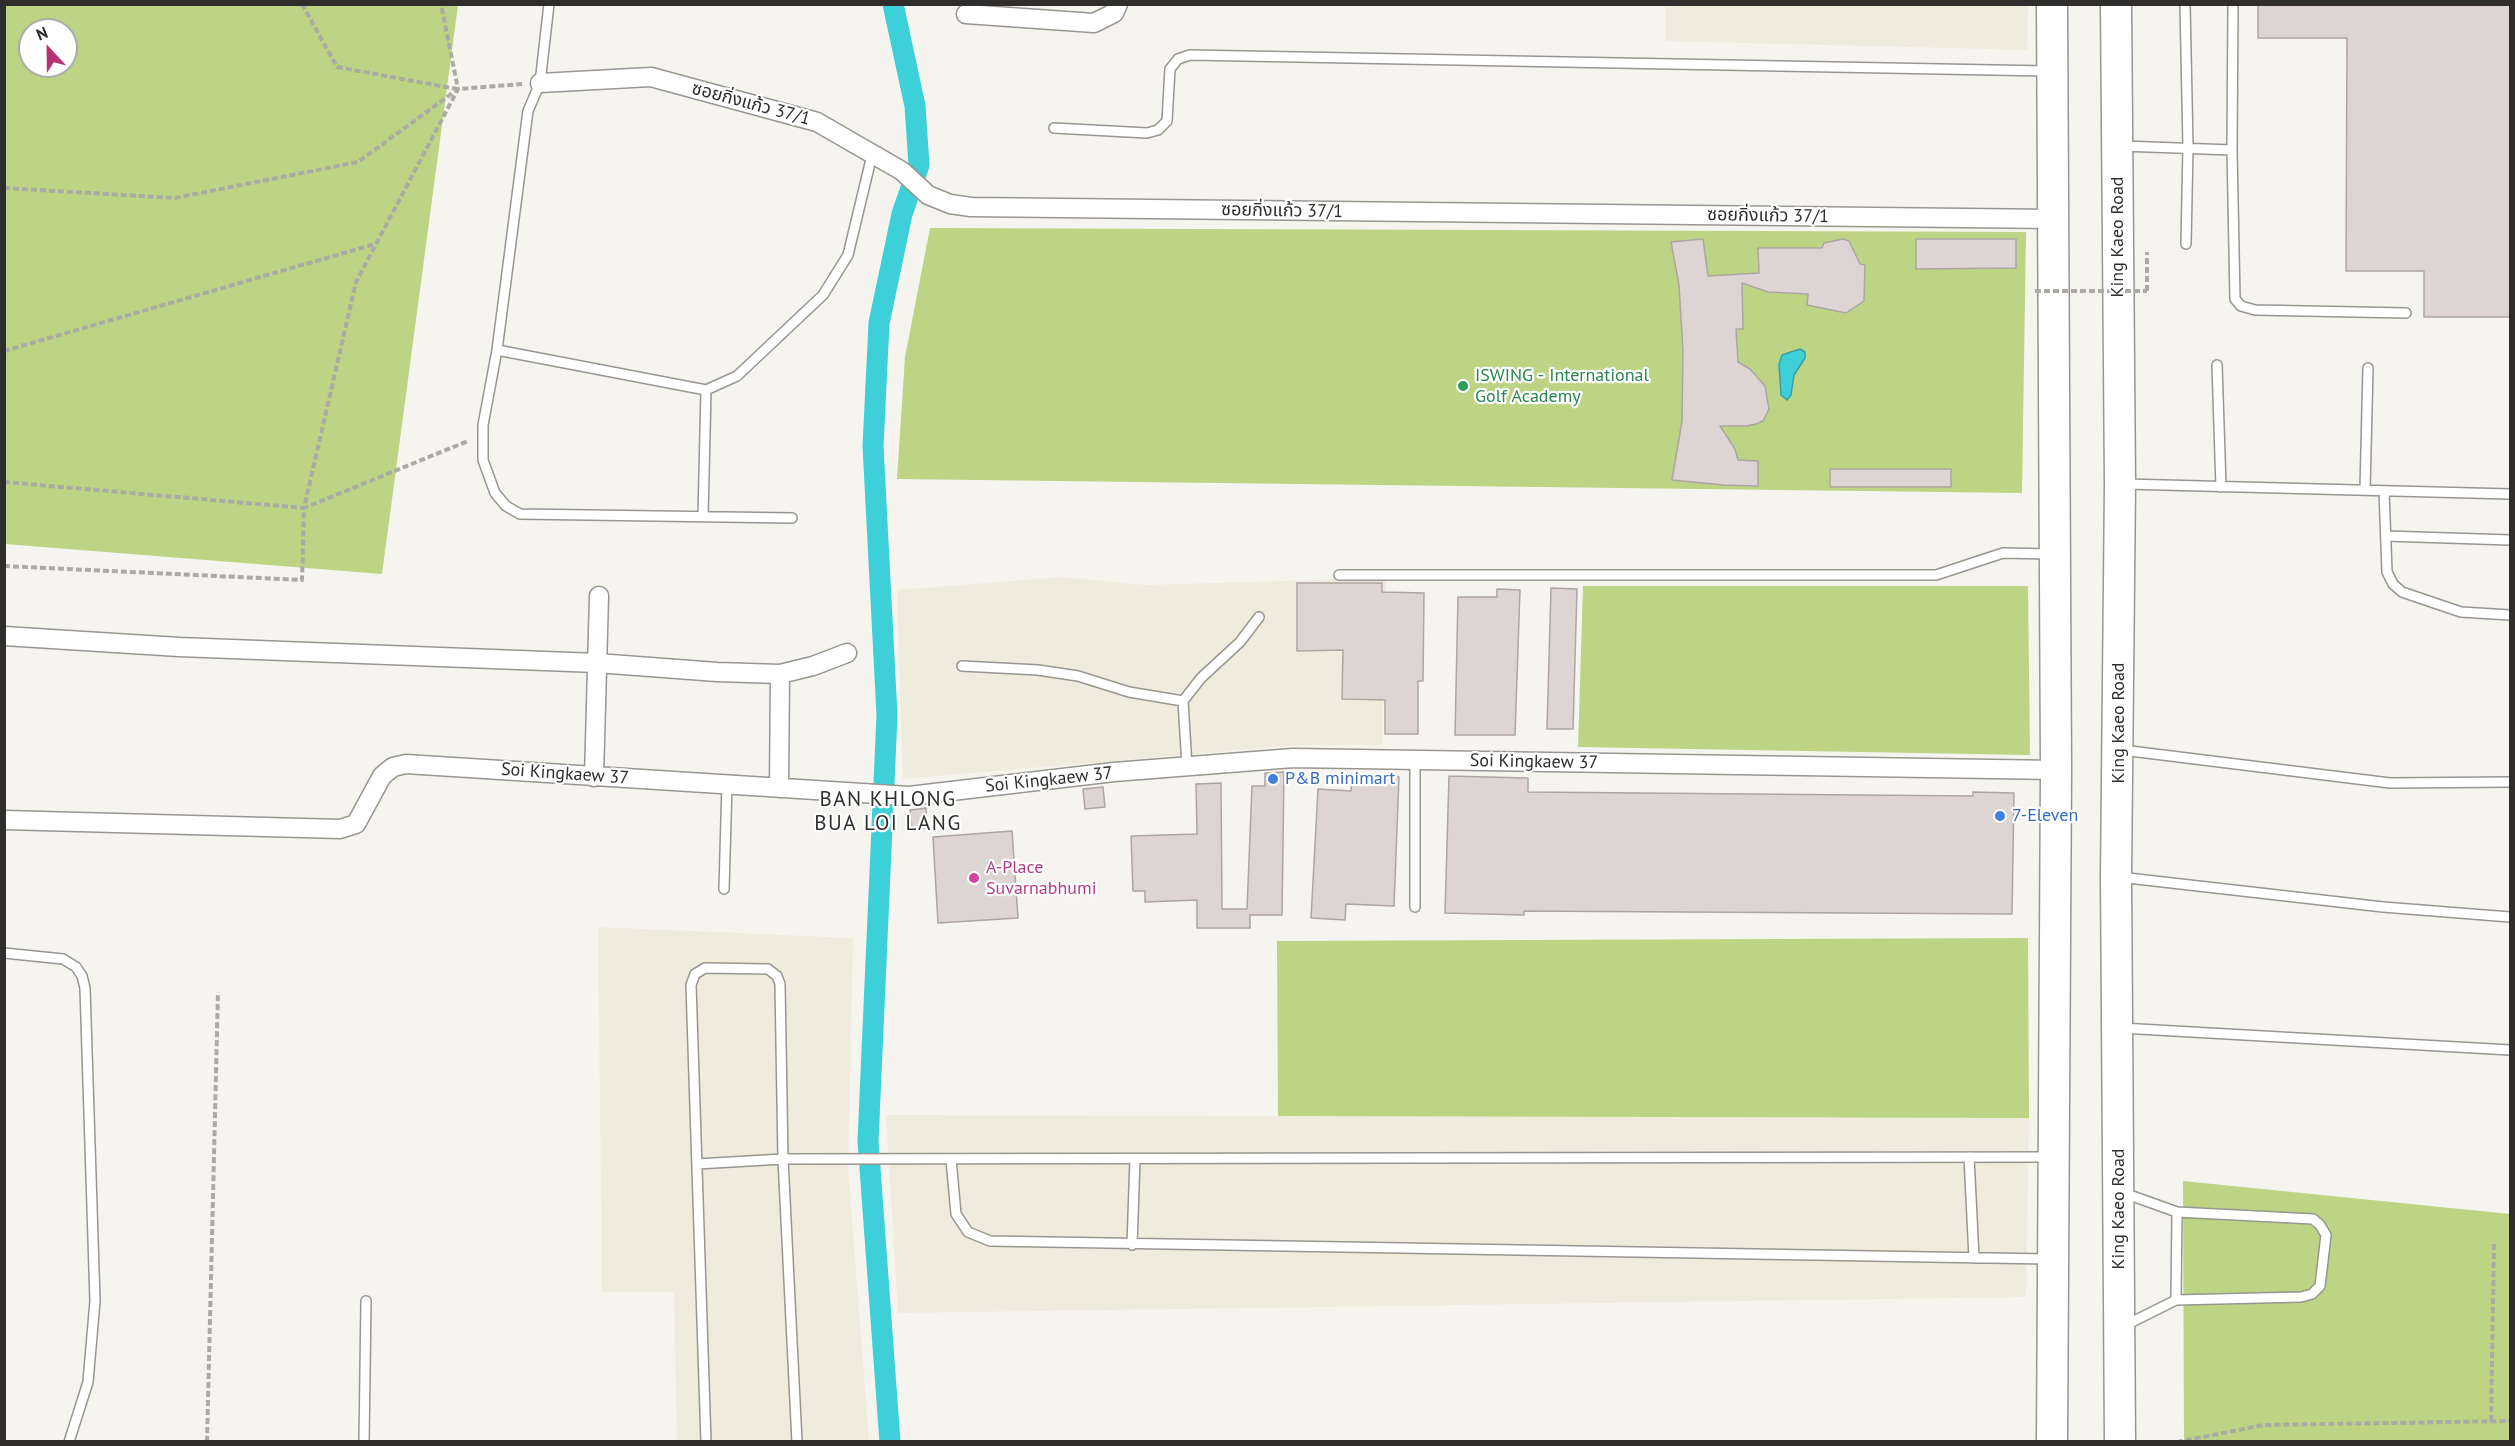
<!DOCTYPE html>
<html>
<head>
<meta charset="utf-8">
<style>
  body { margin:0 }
  #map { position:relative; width:2515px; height:1446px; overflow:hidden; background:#f6f4ee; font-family:"PT Sans",sans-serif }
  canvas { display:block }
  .frame { position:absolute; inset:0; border:6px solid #2f2e2c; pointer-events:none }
  .north { position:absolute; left:18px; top:18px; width:60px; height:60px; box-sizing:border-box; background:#fff; border:2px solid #acabab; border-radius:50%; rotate:338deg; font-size:16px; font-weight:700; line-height:24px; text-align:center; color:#2f2e2c }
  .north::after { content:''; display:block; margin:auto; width:21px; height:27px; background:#b83273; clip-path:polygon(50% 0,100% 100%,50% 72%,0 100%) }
</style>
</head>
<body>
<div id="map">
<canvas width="2515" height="1446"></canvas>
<div class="frame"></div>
<div class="north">N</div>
</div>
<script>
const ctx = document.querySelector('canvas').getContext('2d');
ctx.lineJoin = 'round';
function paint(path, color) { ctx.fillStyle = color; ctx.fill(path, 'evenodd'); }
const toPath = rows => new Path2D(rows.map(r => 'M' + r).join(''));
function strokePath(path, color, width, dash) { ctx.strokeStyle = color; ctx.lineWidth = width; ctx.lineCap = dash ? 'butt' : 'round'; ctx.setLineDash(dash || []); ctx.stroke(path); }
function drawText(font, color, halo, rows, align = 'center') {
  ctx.font = font + ' "PT Sans","Noto Sans Thai",sans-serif'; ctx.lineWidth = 4.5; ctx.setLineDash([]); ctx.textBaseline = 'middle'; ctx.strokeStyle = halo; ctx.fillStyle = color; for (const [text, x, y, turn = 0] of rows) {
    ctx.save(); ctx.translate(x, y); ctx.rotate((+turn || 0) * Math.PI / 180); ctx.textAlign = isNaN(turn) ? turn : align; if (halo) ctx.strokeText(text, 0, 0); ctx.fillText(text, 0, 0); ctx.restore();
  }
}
const built = toPath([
  [1665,5,2028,5,2027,50,1666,41],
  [1062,577,1146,585,1386,578,1382,745,1299,745,903,779,897,590],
  [598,927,853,938,848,1168,869,1441,677,1441,674,1292,602,1292],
  [886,1115,2029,1118,2026,1297,898,1313]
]);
const green = toPath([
  [4,5,458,5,382,574,5,544],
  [30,30,66,30,66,66,30,66],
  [930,228,2026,232,2022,493,897,479,905,357],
  [1583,586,2028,586,2030,755,1578,747],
  [2028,938,2029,1118,1278,1116,1277,941],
  [2183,1181,2510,1214,2510,1441,2184,1441]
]);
const water = toPath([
  [1800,349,1805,352,1805,358,1794,375,1791,395,1787,400,1781,395,1779,364,1782,355,1800,349]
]);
const canal = toPath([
  [890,1442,868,1141,887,715,873,446,879,323,902,214,919,165,915,106,893,4]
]);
const building = toPath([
  [2258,4,2511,4,2511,317,2424,317,2424,271,2346,271,2347,38,2258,38,2258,4],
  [1703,239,1708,276,1759,273,1758,248,1822,248,1824,243,1843,239,1849,241,1860,264,1865,265,1864,301,1846,313,1807,305,1808,294,1768,292,1742,283,1743,329,1736,329,1738,362,1750,369,1765,386,1769,409,1763,421,1756,424,1747,426,1720,426,1735,449,1738,460,1758,461,1758,486,1723,485,1672,480,1682,421,1683,351,1679,285,1671,242,1703,239],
  [1916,239,2016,239,2016,268,1916,269,1916,239],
  [1830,469,1951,469,1951,487,1830,487,1830,469],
  [1297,583,1382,583,1382,592,1424,593,1423,681,1418,681,1418,734,1385,734,1385,700,1342,699,1343,650,1297,651,1297,583],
  [1551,588,1577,589,1573,729,1547,729,1551,588],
  [1497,589,1520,590,1515,735,1455,735,1458,597,1497,597,1497,589],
  [1284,772,1282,915,1250,915,1250,928,1197,928,1197,900,1145,902,1145,891,1133,891,1131,836,1197,834,1196,784,1221,783,1222,909,1247,909,1252,786,1265,786,1265,773,1284,772],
  [1352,776,1399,777,1394,906,1346,904,1345,920,1311,918,1318,789,1351,791,1352,776],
  [1449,776,1528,778,1528,792,1973,796,1973,792,2014,793,2012,914,1524,911,1524,915,1445,913,1449,776],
  [1103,787,1105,807,1085,809,1083,789,1103,787],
  [926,808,927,828,912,830,910,810,926,808],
  [1012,831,1018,918,938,923,933,837,1012,831]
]);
const path = toPath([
  [302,4,337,67,457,89],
  [4,188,175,198,358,162,458,89,522,84],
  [2147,291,2147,252],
  [4,351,375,244],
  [4,482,304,508,356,282,458,89,441,4],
  [4,566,302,580,304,508,468,441],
  [2491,1421,2494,1244],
  [207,1442,218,992],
  [2177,1442,2264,1425,2510,1421]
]);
const service = toPath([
  [549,4,540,83,528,111,497,350,483,425,483,460,495,493,506,506,520,514,792,518],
  [2185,4,2188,147,2186,244],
  [2233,4,2232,150,2235,299,2241,306,2255,310,2406,313],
  [1054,128,1147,133,1158,130,1167,121,1170,69,1178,59,1190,55,2047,71],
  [2122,146,2232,150],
  [497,350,706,390,737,376,823,295,848,255,872,155],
  [2217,365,2221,487],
  [2125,484,2510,494],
  [2365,490,2368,368],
  [2384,491,2387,572,2393,584,2402,592,2461,612,2510,615],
  [703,516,706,390],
  [2386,536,2510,540],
  [1339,575,1936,575,2003,553,2050,554],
  [962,666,1038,670,1078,676,1129,692,1183,701],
  [2122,750,2390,783,2510,782],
  [1187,766,1183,701,1201,678,1240,642,1259,617],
  [2119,877,2383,907,2510,917],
  [724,889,727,784],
  [1415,907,1415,760],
  [4,953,63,959,76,967,82,976,85,988,95,1301,88,1382,69,1442],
  [2121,1028,2510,1050],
  [1969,1157,1974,1258],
  [951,1159,956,1214,968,1232,990,1241,2048,1259],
  [697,1164,783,1159,2051,1157],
  [2121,1192,2177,1212,2176,1300,2124,1326],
  [1132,1245,1135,1159],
  [2176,1300,2301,1297,2312,1294,2320,1286,2326,1235,2320,1225,2313,1219,2177,1212],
  [364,1442,366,1301],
  [706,1442,691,985,695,974,705,968,768,969,777,976,780,984,783,1159,797,1442]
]);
const minor = toPath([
  [966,14,1094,23,1114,13,1118,4],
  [540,83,651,77,817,122,902,171,928,195,950,204,971,207,2054,219],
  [4,636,179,647,597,663,717,672,780,674,813,666,847,653],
  [594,777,599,596],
  [779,788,780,674],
  [4,820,340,829,356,824,382,776,393,767,406,764,909,796,1114,772,1293,758,2056,770]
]);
const primary = toPath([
  [2116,4,2120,484,2116,877,2120,1442],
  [2052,1442,2056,770,2052,4]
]);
const pathBridge = toPath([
  [2035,291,2147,291]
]);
const markers = [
  [1463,386,6,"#2e9e5b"],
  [1273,779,6,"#3f7fe0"],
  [2000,816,6,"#3f7fe0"],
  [974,878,6,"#d1479c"]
];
const streetNames = [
  ["ซอยกิ่งแก้ว 37/1",751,104,15],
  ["ซอยกิ่งแก้ว 37/1",1282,211,1],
  ["ซอยกิ่งแก้ว 37/1",1768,216,1],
  ["King Kaeo Road",2118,237,-90],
  ["King Kaeo Road",2119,723,-90],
  ["Soi Kingkaew 37",1534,762,1],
  ["Soi Kingkaew 37",565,774,4],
  ["Soi Kingkaew 37",1049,780,-6],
  ["King Kaeo Road",2119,1209,-90]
];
const leisureNames = [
  ["ISWING - International",1475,376],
  ["Golf Academy",1475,397]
];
const shopNames = [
  ["P&B minimart",1285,779],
  ["7-Eleven",2012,816]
];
const hotelNames = [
  ["A-Place",986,868],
  ["Suvarnabhumi",986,889]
];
const quarterNames = [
  ["BAN KHLONG",888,800],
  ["BUA LOI LANG",888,824]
];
paint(built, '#efecde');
paint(green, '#bcd483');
paint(water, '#3dd0d9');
strokePath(water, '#399fa5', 1.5);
strokePath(canal, '#3dd0d9', 21);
paint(building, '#dcd5d3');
strokePath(building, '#aca5a2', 1.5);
strokePath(service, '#989690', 12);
strokePath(minor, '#989690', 21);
strokePath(primary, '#989690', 33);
strokePath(path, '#abaaa5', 4, [6, 3]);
strokePath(service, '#fff', 9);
strokePath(minor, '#fff', 18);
strokePath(primary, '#fff', 30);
strokePath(pathBridge, '#abaaa5', 4, [6, 3]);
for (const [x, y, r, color] of markers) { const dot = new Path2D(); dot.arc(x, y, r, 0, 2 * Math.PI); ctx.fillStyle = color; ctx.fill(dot); strokePath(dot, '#fff', 2); }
drawText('18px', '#2f2e2c', '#fff', streetNames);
drawText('18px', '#27864d', '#fff', leisureNames, 'left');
drawText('18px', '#366cbe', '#fff', shopNames, 'left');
drawText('18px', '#b23c85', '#fff', hotelNames, 'left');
ctx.letterSpacing = '1.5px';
drawText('21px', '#2f2e2c', '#fff', quarterNames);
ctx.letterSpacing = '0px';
</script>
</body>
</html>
